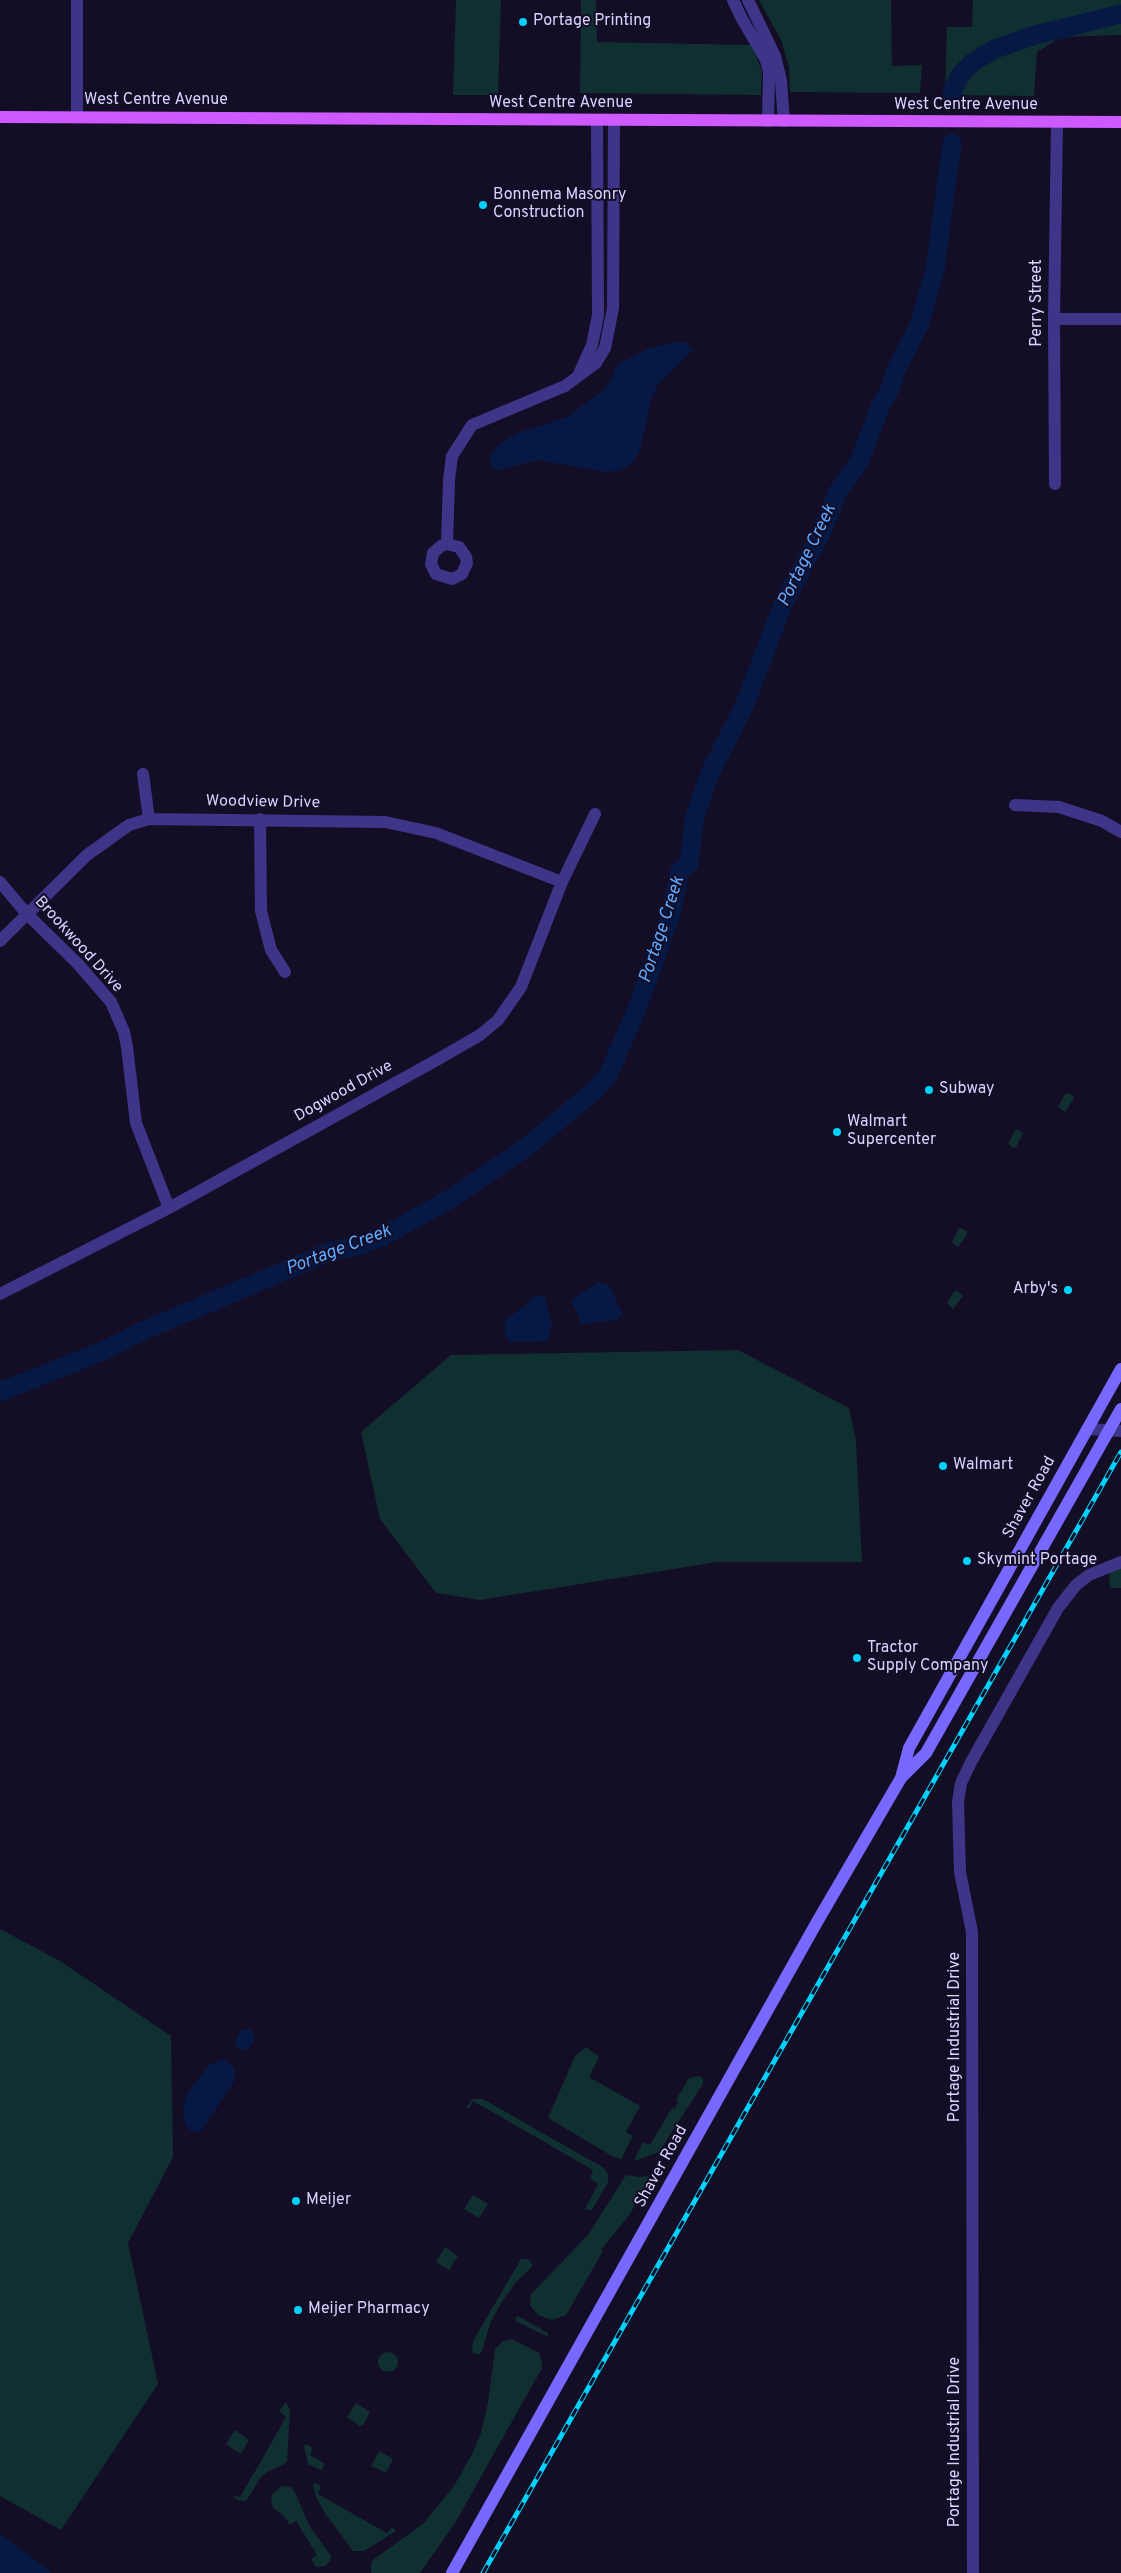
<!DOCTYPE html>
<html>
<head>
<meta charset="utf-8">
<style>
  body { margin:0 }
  canvas { display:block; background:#130d26 }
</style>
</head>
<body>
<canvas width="1121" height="2573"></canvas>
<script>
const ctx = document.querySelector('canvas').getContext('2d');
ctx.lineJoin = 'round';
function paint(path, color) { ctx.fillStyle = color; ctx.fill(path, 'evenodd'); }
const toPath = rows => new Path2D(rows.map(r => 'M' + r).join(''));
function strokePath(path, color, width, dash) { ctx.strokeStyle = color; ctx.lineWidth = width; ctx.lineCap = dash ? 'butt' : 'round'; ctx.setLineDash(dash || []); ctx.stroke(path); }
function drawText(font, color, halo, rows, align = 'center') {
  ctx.font = font + ' Overpass,sans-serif'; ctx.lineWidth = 4; ctx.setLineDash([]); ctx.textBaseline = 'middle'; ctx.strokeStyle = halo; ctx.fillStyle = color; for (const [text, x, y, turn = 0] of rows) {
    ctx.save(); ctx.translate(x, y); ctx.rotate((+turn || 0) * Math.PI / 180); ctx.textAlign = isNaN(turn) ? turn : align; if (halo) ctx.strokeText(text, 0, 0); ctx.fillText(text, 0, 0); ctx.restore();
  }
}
const green = toPath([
  [456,0,501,0,498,95,453,95],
  [581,0,596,0,597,42,752,45,762,72,761,95,580,93],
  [759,0,891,0,892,66,922,65,920,93,790,92,789,67,781,40],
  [973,0,1121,0,1121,35,1061,37,1037,52,1034,96,945,95,947,27,972,27],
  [1066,1093,1073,1095,1074,1098,1065,1112,1058,1107],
  [1016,1129,1023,1133,1016,1147,1013,1148,1008,1143],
  [959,1228,967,1231,967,1234,958,1247,952,1242],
  [957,1291,963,1296,953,1309,947,1303,954,1292],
  [738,1350,849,1408,856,1441,862,1562,717,1562,480,1600,436,1593,380,1519,361,1432,451,1355],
  [1121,1567,1121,1588,1110,1588,1109,1572],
  [0,1929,60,1961,171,2036,173,2157,128,2243,158,2384,61,2530,0,2496],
  [586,2047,599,2057,589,2077,640,2106,626,2132,633,2136,621,2159,612,2156,548,2118,575,2056],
  [698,2076,703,2078,703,2084,659,2152,634,2161,643,2142,650,2145,672,2108,675,2109,678,2102,676,2100,689,2078],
  [472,2099,483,2099,604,2168,608,2174,608,2182,592,2210,585,2209,598,2184,590,2178,593,2170,473,2101,469,2108,466,2108],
  [626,2175,638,2177,648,2176,650,2178,630,2214,601,2250,603,2251,566,2315,552,2320,538,2315,530,2305,531,2294,588,2235],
  [473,2195,488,2204,479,2218,464,2209],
  [445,2247,458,2256,449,2270,436,2262],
  [521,2259,528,2259,533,2266,517,2281,503,2300,491,2321,482,2351,479,2355,472,2352,473,2341],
  [518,2316,548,2333,548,2337,516,2321,515,2318],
  [512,2339,539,2353,542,2363,542,2368,455,2523,420,2573,371,2573,371,2564,373,2560,424,2523,454,2486,472,2454,481,2433,488,2403,495,2349,503,2341],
  '378 2362a10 10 0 1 1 20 0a10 10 0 1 1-20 0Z',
  [286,2402,290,2410,287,2461,283,2465,269,2471,261,2477,246,2501,238,2500,232,2495,240,2497,264,2456,286,2417,279,2411],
  [356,2403,370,2412,363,2425,360,2426,347,2417],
  [235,2430,249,2440,242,2452,239,2453,226,2444],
  [306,2444,313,2448,310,2455,325,2464,321,2470,308,2464,304,2446],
  [379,2451,393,2459,386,2473,371,2466],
  [315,2483,321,2486,318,2494,387,2533,392,2527,396,2531,364,2551,353,2551,324,2512,315,2494,313,2484],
  [282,2486,290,2487,294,2490,309,2525,331,2556,330,2561,325,2566,316,2567,311,2559,317,2555,296,2521,290,2525,284,2516,273,2508,271,2500,272,2494]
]);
const water = toPath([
  [677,342,687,343,693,350,658,384,652,397,641,445,637,457,630,465,619,470,607,472,537,460,498,470,491,467,490,458,495,448,515,434,567,417,604,390,612,378,616,365,650,348],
  [598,1282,609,1285,622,1313,617,1320,582,1324,571,1300],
  [544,1295,552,1324,548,1341,510,1342,505,1336,505,1320,526,1305,532,1297],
  [250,2029,254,2034,254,2041,248,2049,239,2050,234,2043,241,2031],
  [225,2059,235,2069,235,2080,201,2131,192,2132,185,2124,183,2108,188,2092,210,2064],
  [0,2534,51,2572,51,2573,0,2573]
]);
const river = toPath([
  [952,96,954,87,960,75,973,62,995,49,1035,35,1121,14],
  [0,1392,103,1351,143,1331,329,1252,357,1246,382,1237,450,1199,524,1149,594,1091,608,1075,635,1014,670,917,680,871,689,864,694,820,710,773,745,704,783,604,823,529,837,493,859,462,880,407,891,387,895,372,919,325,935,270,952,143]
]);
const street = toPath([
  [733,0,742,19,766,60,769,72,768,121],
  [748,0,775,56,781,81,784,121],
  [77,117,77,0],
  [1054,319,1121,319],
  [579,374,592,345,598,315,597,120],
  [1055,484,1054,319,1057,123],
  [447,544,441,546,433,553,431,564,436,574,452,579,462,574,467,563,466,557,459,547,447,544,449,480,452,456,472,425,565,386,596,363,605,348,613,308,614,120],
  [143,774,149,819],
  [1015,805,1059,807,1102,821,1121,832],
  [260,819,261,911,271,950,285,972],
  [0,882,26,913,78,964,111,1002,124,1032,127,1047,136,1123,169,1208],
  [0,941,87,855,129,825,149,819,385,822,436,833,562,882],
  [0,1294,169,1208,435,1061,480,1035,498,1020,521,987,562,882,595,814],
  [1087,1429,1121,1431],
  [973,2573,972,1932,960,1872,958,1802,961,1783,971,1762,1058,1608,1076,1585,1089,1575,1121,1562]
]);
const secondary = toPath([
  [901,1778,909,1748,1121,1369],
  [452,2573,817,1922,901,1778,926,1753,1121,1409]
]);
const primary = toPath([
  [0,117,1121,122]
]);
const rail = toPath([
  [483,2573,1121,1452]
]);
const markers = [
  [523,22,5,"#00d1fd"],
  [483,205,5,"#00d1fd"],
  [929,1090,5,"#00d1fd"],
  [837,1132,5,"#00d1fd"],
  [1068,1290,5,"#00d1fd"],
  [943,1466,5,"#00d1fd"],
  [967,1561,5,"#00d1fd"],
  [857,1658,5,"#00d1fd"],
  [296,2201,5,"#00d1fd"],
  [298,2310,5,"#00d1fd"]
];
const poiNames = [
  ["Portage Printing",533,22],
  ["Bonnema Masonry",493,196],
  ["Construction",493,214],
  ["Subway",939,1090],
  ["Walmart",847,1123],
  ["Supercenter",847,1141],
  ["Arby's",1058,1290,"right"],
  ["Walmart",953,1466],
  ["Skymint Portage",977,1561],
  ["Tractor",867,1649],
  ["Supply Company",867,1667],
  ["Meijer",306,2201],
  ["Meijer Pharmacy",308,2310]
];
const streetNames = [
  ["West Centre Avenue",156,101],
  ["West Centre Avenue",561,104],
  ["West Centre Avenue",966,106],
  ["Perry Street",1038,303,-90],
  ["Woodview Drive",263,803,1],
  ["Brookwood Drive",78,945,48],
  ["Dogwood Drive",344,1092,-29],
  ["Shaver Road",1030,1498,-61],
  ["Portage Industrial Drive",956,2037,-90],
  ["Shaver Road",662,2167,-61],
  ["Portage Industrial Drive",956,2442,-90]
];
const waterNames = [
  ["Portage Creek",808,556,-64],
  ["Portage Creek",663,930,-72],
  ["Portage Creek",339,1251,-21]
];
paint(green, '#102f30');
paint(water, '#061945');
strokePath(river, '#061945', 19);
strokePath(street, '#3e3588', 12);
strokePath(secondary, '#7769ff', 12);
strokePath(primary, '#cd59ff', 12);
strokePath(rail, '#00d1fd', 5);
strokePath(rail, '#130d26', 3, [9]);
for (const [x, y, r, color] of markers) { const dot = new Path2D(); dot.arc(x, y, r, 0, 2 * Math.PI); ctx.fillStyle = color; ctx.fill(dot); strokePath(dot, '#130d26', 2); }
drawText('16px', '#dad2ff', '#130d26', poiNames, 'left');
drawText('16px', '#dad2ff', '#130d26', streetNames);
drawText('italic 18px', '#60aaff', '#130d26', waterNames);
</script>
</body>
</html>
